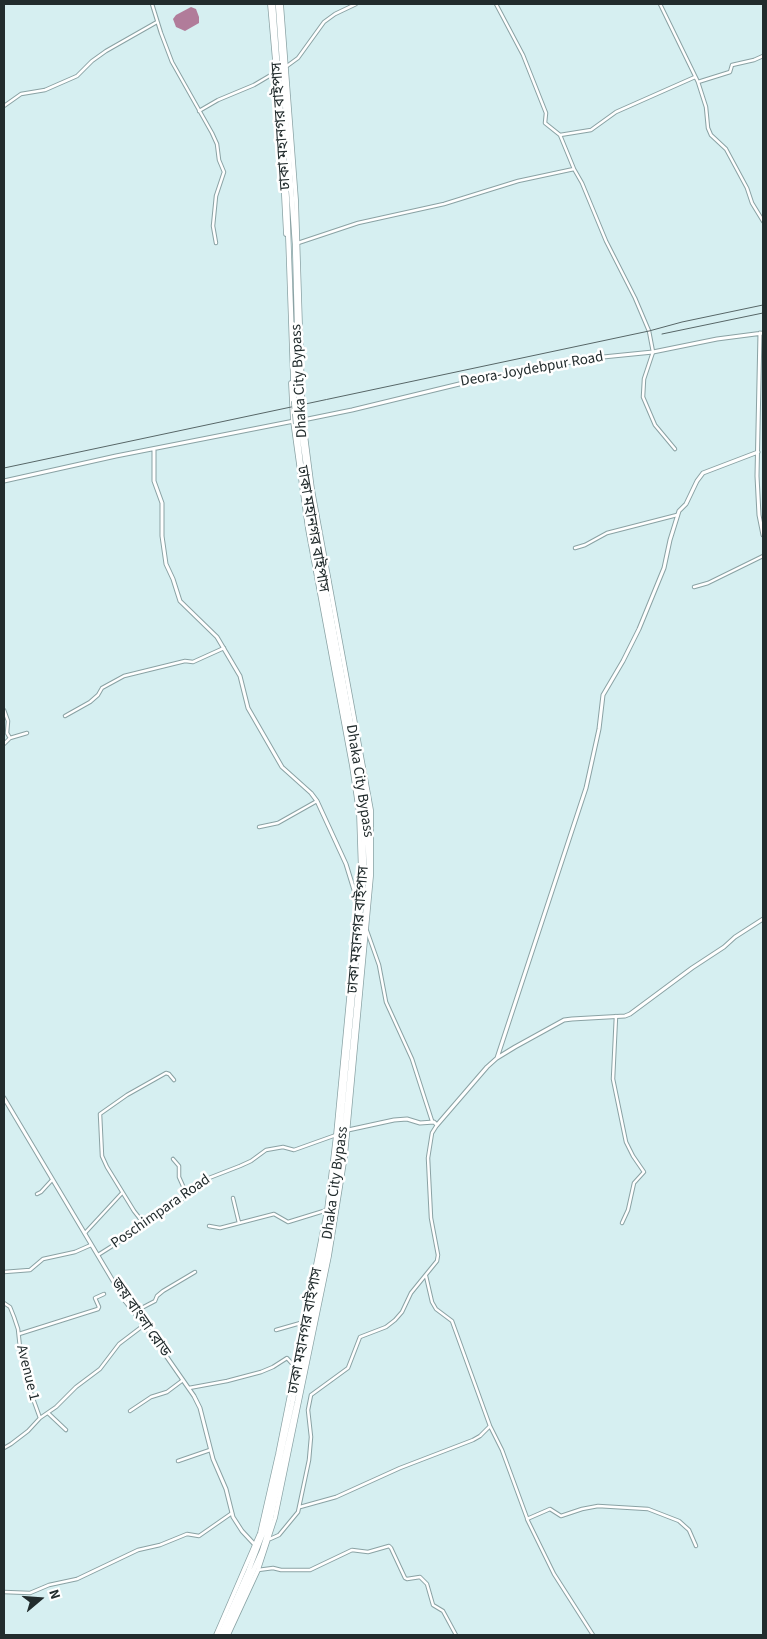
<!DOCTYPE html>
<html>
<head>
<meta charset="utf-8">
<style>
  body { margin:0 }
  #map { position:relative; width:767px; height:1639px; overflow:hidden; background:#d6eff1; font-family:"Source Sans 3",sans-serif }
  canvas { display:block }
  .frame { position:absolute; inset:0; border:5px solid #222c2d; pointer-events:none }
  .north { position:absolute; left:15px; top:1574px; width:50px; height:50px; -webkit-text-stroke:4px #fff; paint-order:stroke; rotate:72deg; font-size:14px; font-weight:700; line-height:20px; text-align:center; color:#222c2d }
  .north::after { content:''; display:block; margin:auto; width:18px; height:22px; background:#222c2d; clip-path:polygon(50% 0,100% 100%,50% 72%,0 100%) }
</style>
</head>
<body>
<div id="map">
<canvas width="767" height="1639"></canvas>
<div class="frame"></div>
<div class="north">N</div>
</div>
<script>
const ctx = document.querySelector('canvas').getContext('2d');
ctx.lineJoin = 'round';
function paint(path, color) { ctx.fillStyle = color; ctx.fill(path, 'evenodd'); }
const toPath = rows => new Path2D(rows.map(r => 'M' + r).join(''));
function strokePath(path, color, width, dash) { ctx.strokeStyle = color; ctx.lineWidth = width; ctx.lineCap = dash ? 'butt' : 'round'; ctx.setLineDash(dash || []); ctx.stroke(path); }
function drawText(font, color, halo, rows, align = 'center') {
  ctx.font = font + ' "Source Sans 3","Noto Sans Bengali",sans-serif'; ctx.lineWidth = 5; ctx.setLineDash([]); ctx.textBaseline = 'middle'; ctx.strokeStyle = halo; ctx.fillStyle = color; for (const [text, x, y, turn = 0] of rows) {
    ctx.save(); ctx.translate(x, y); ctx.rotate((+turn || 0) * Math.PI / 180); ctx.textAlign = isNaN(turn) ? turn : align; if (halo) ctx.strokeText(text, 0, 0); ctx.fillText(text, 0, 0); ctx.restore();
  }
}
const water = toPath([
  [191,7,196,9,199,17,199,23,185,31,176,27,173,19,176,15]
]);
const minor = toPath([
  [152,4,161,33,172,62,212,133,217,144,219,160,224,172,216,196,213,226,216,243],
  [496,4,523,55,546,113,545,123,560,135,574,169,582,183,606,241,635,298,649,331,653,352,644,379,643,397,655,425,675,449],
  [660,4,698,82,706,107,708,128,711,135,726,149,747,188,752,203,763,221],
  [287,66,298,58,324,22,335,14,356,4],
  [698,82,730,72,732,65,754,60,763,56],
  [4,106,21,94,45,90,77,76,92,61,106,51,157,22],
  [199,111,218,100,254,85,276,72],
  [560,135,591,130,616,112,695,77],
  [298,243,358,223,444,204,518,181,574,169],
  [575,548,585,545,607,533,677,515],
  [694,587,708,583,763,556],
  [4,710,8,721,7,733,10,738],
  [65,716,90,702,98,695,102,688,124,676,185,661,193,662,224,648],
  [4,744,10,738,27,733],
  [259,827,278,823,317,801],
  [367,931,379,965,386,1002,412,1059,432,1121],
  [616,1016,613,1079,626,1142,633,1156,644,1172,634,1183,628,1210,622,1223],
  [173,1159,179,1166,179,1177,187,1195],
  [37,1194,41,1192,52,1180],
  [233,1198,239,1223],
  [145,1225,134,1211,107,1167,102,1156,100,1114,127,1095,166,1073,169,1074,174,1080],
  [209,1226,220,1228,274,1214,288,1222,327,1210],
  [85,1233,122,1193],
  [98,1255,166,1212,187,1195,202,1187,209,1178,240,1166,251,1161,266,1150,283,1147,294,1150,336,1135],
  [4,1272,30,1270,43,1259,75,1252,91,1245],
  [426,1276,432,1302,436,1309,452,1321,490,1426,502,1450,527,1518],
  [4,1303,10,1307,14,1317,18,1329,21,1357,28,1368,32,1381,31,1393,40,1418],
  [134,1312,155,1301,157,1296,163,1291,195,1272],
  [276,1330,304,1322],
  [19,1334,98,1309,99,1307,95,1298,104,1294],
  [189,1388,227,1381,261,1372,273,1367,287,1358,295,1367],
  [130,1411,151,1397,167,1392,183,1380],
  [48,1413,66,1430],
  [4,1448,11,1444,28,1431,40,1418,56,1407,76,1387,100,1369,119,1344,144,1325],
  [178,1461,210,1450],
  [300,1507,336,1497,400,1468,473,1440,480,1436,490,1426],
  [270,1539,279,1535,298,1512,309,1460,311,1437,308,1410,311,1395,348,1368,360,1337,386,1327,395,1320,402,1312,411,1293,437,1261,438,1255,431,1218,428,1158,432,1133,437,1125],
  [258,1570,273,1568,281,1570,310,1570,352,1550,368,1552,389,1546,391,1548,405,1578,407,1579,420,1577,427,1584,433,1605,443,1611,456,1635],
  [4,1592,30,1593,49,1585,77,1579,138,1550,160,1545,187,1534,199,1536,232,1513],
  [593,1635,554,1574,527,1519,550,1509,561,1516,582,1509,598,1506,648,1509,679,1521,689,1530,696,1546]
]);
const tertiary = toPath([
  [760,333,757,476,759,515,763,535],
  [303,420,352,410,484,378,593,358,653,352,717,339,763,333],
  [154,449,154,481,162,503,162,536,166,564,173,579,180,601,217,637,240,676,248,708,282,767,311,793,317,801,346,864,354,890,358,897],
  [4,481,116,456,294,421],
  [497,1058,586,788,599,729,603,695,623,661,639,629,664,568,670,540,679,511,686,504,697,481,703,473,758,452],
  [4,1098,125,1301,146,1327,194,1396,200,1408,213,1459,226,1489,233,1517,242,1531,256,1546],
  [348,1130,394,1120,407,1119,420,1123,434,1122,437,1125,487,1067,497,1058,515,1047,564,1020,572,1019,625,1016,630,1014,692,968,724,947,735,937,763,919]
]);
const secondary = toPath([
  [270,4,276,72],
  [283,176,286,234],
  [216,1635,260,1533,278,1454,327,1210,336,1135,361,873,359,813,352,766,308,529,293,421,291,383],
  [228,1635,258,1570,275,1518,329,1256,345,1156,371,876,371,810,312,489,303,419,296,200,281,4]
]);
const trunk = toPath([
  [273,4,287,201,294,401],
  [278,4,295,244,299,401],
  [220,1635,248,1572,263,1533,292,1404,330,1210,338,1153,364,874,363,813,312,529,301,466,296,424],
  [225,1635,262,1551,267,1535,297,1403,334,1211,344,1137,369,876,367,811,314,523,300,422]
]);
const rail = toPath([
  [662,334,763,313],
  [4,468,649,331,682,322,763,305]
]);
const trunkBridge = toPath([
  [294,401,296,424],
  [299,401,300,422]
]);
const streetNames = [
  ["ঢাকা মহানগর বাইপাস",282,126,-94],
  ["Deora-Joydebpur Road",532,370,-10],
  ["Dhaka City Bypass",300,381,-93],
  ["ঢাকা মহানগর বাইপাস",312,529,80],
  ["Dhaka City Bypass",359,781,81],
  ["ঢাকা মহানগর বাইপাস",359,930,-85],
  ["Dhaka City Bypass",336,1183,-82],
  ["Poschimpara Road",161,1212,-35],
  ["জয় বাংলা রোড",140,1318,55],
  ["ঢাকা মহানগর বাইপাস",306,1331,-79],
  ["Avenue 1",27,1373,76]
];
paint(water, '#b17c9a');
strokePath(minor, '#8aa2a4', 4.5);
strokePath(tertiary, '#8aa2a4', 5);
strokePath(secondary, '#8aa2a4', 5.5);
strokePath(trunk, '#8aa2a4', 6);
strokePath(minor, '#fff', 2.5);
strokePath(tertiary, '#fff', 3);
strokePath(secondary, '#fff', 4);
strokePath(trunk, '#fff', 4.5);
strokePath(rail, '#576667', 1);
strokePath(trunkBridge, '#8aa2a4', 6, []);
strokePath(trunkBridge, '#fff', 4.5);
drawText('15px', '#222c2d', '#fff', streetNames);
</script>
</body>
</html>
